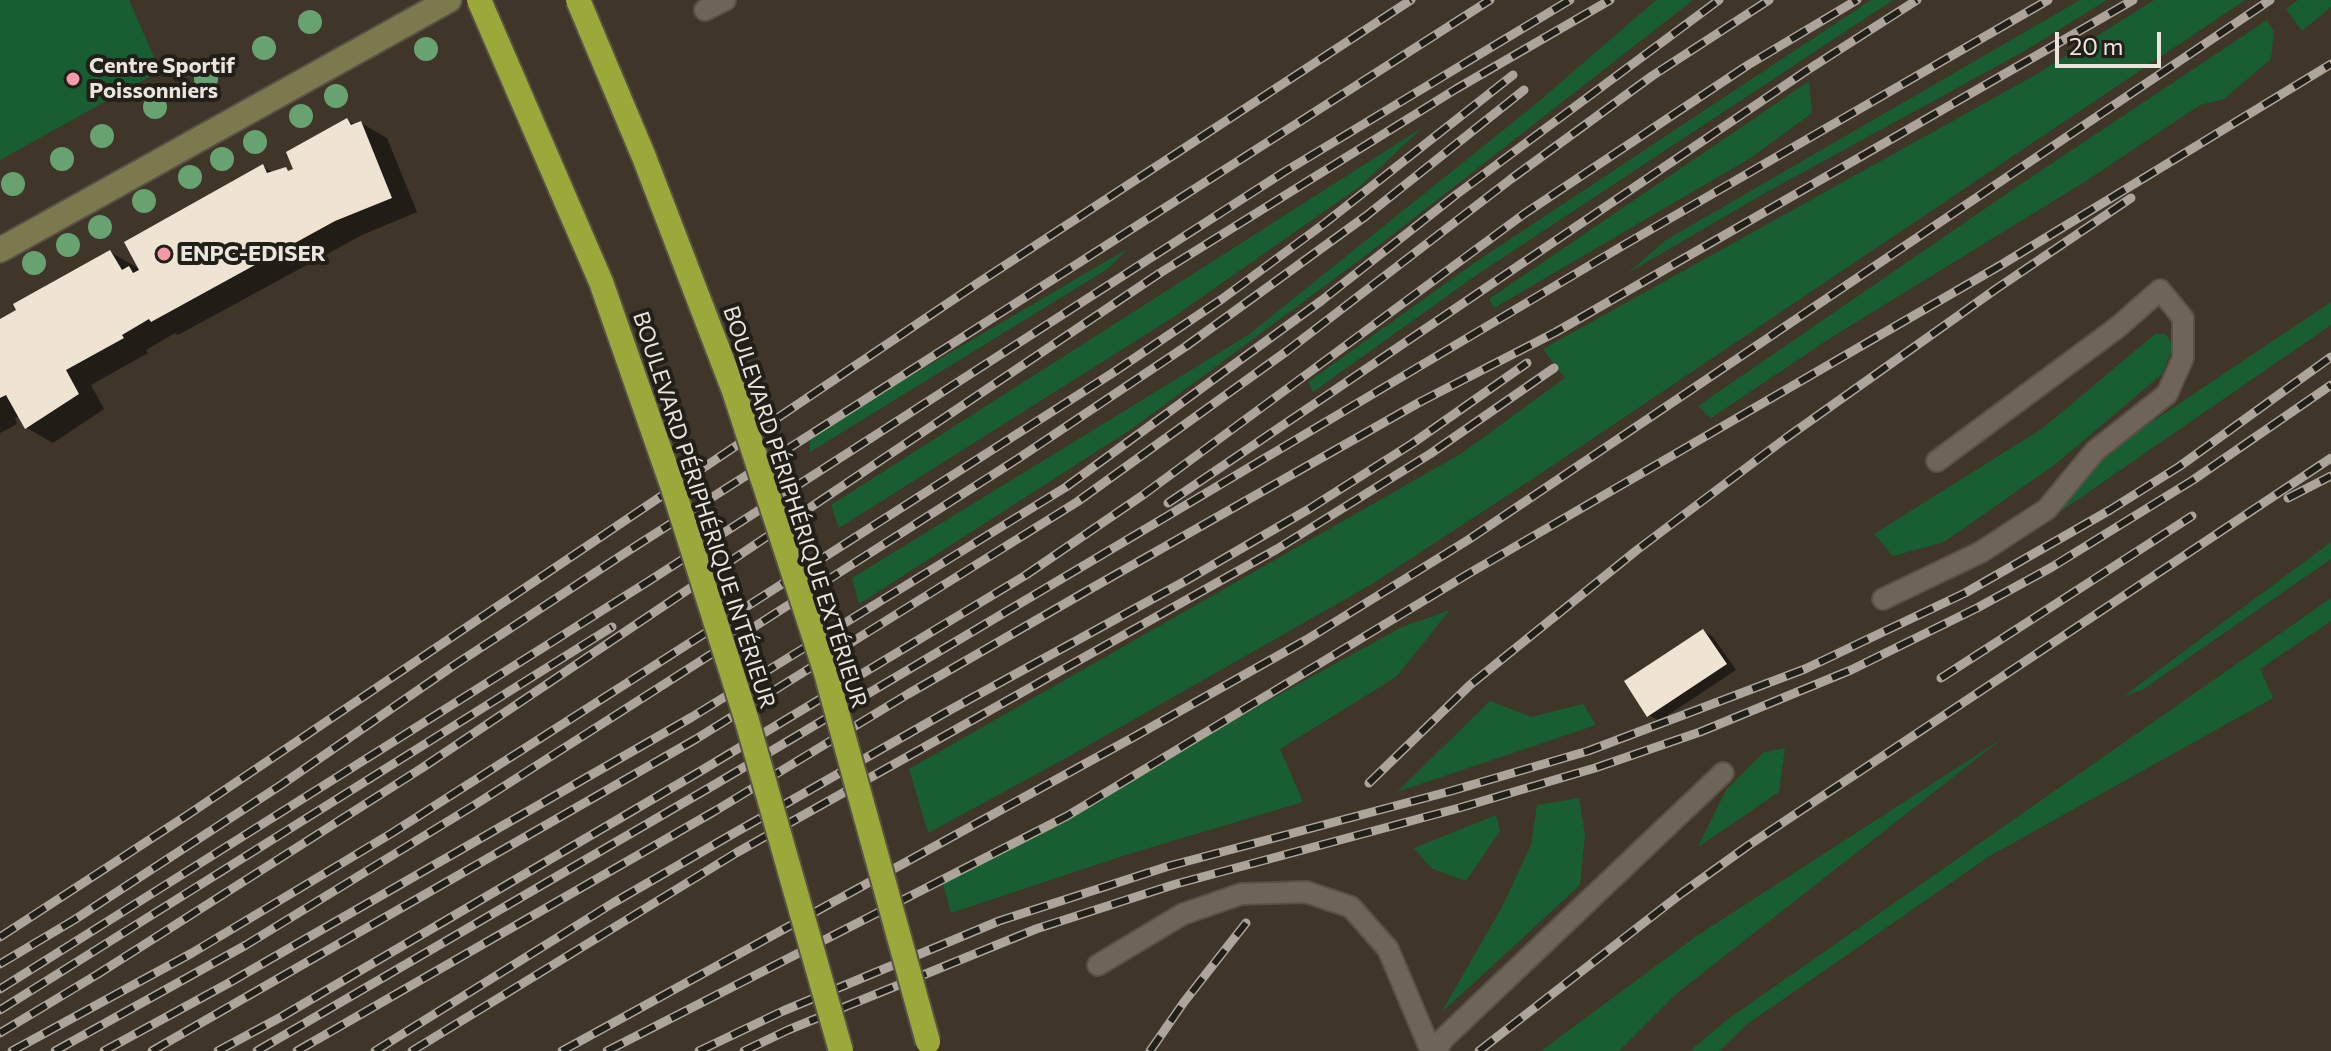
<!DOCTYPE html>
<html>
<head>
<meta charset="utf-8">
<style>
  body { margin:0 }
  #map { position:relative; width:2331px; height:1051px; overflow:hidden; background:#3f3529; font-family:Commissioner,sans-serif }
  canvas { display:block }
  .scale { position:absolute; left:2055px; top:32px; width:106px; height:36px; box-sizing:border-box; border:4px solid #ebe5de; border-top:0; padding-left:10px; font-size:24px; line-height:28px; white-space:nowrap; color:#ebe5de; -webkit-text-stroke:6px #221e18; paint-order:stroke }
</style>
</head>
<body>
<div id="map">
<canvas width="2331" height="1051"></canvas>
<div class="scale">20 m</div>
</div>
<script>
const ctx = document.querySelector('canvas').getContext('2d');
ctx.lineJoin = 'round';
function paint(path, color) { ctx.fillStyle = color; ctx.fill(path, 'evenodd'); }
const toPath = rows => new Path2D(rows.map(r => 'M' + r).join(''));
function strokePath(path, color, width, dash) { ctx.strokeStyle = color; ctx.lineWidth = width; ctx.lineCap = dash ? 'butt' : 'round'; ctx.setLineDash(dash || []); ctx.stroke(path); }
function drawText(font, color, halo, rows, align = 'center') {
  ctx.font = font + ' Commissioner,sans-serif'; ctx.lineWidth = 8; ctx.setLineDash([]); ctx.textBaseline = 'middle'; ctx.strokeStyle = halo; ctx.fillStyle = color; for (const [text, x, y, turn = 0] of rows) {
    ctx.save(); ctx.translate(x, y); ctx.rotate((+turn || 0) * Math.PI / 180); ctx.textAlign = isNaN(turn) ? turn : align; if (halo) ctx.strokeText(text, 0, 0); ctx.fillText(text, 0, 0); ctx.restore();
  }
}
const green = toPath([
  [0,0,129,0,160,71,0,160],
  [1656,0,1693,0,1369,253,1133,428,859,604,852,578,1248,335,1537,103],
  [1871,0,1893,0,1478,274,1313,392,1308,382,1474,263],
  [2080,0,2107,0,2021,53,1765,193,1628,273,1666,240],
  [2154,0,2245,0,1534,478,1372,584,1066,758,928,833,909,769,1462,453,1565,378,1543,349,2037,74],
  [2298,0,2331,0,2331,7,2302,31,2286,9],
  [2267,20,2274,32,2271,59,2224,99,2200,105,2086,181,1832,337,1711,418,1698,406,2018,186],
  [1809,81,1812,113,1752,157,1494,308,1489,299],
  [1423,127,1359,187,1175,316,839,528,831,505],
  [1127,249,1109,268,810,452,810,435],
  [2331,302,2331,325,2061,511,2092,462],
  [2155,334,2166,334,2173,347,2162,374,2057,463,1944,542,1893,556,1874,534,2043,428],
  [2331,542,2331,559,2142,690,2124,696],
  [2331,598,2331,621,2260,669,2273,698,1988,857,1746,1025,1719,1051,1690,1051,1728,1019],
  [1450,610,1396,677,1280,749,1303,802,1129,854,951,913,942,880,1402,627],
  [1490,701,1531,717,1583,704,1596,725,1397,792],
  [2003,738,1676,994,1619,1051,1541,1051,1695,937],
  [1785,748,1779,792,1698,847,1726,790,1764,752],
  [1579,798,1585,835,1580,885,1441,1013,1502,907,1531,845,1537,805],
  [1496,815,1500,831,1466,881,1431,868,1414,848]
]);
const shadow = toPath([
  [347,120,356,125,361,123,387,138,417,212,362,235,178,335,175,333,146,350,148,353,91,385,104,409,53,443,27,428,20,416,15,418,17,424,0,433,0,321,110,252,142,270,263,167,274,173,290,172],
  [1703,631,1713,637,1736,670,1659,721,1649,715]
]);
const building = toPath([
  [347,118,351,125,361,121,392,198,335,221,151,322,149,319,122,335,124,338,66,370,79,394,25,429,6,395,0,398,0,319,16,310,13,304,110,250,122,270,129,266,133,273,139,270,124,242,263,164,267,173,286,167,288,171,293,169,286,152],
  [1703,629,1727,664,1647,717,1624,681]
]);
const lane = toPath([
  [705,10,725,0],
  [1883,599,1981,552,2047,509,2095,451,2167,394,2183,358,2183,318,2160,290,2118,327,1937,461],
  [1098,965,1183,914,1241,894,1306,892,1351,907,1388,949,1431,1051],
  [1437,1051,1442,1040,1723,773]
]);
const secondary = toPath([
  [0,250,449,0]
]);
const rail = toPath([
  [2288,498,2331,476],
  [1168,503,1806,71,1917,0],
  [1941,678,2192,516],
  [1369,783,1470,685,1637,550,1786,438,1996,289,2131,198],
  [0,937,189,814,978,283,1411,0],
  [0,964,74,920,281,785,453,666,625,553,1490,0],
  [0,989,649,581,1284,172,1570,0],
  [0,1010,612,627],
  [0,1033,98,974,422,768,1160,273,1456,89,1610,0],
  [12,1051,192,953,392,833,1111,374,1222,299,1325,223,1513,75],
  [55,1051,246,945,473,806,1016,460,1185,347,1366,216,1524,90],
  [104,1051,227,984,692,717,1066,487,1321,301,1457,194,1719,0],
  [152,1051,696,739,1077,502,1287,351,1511,179,1652,76,1769,0],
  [218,1051,281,1017,704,769,1026,575,1143,495,1524,214,1748,65,1857,0],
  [257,1051,714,785,1624,245,2048,0],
  [297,1051,715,811,908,694,1092,588,1420,402,1556,332,2133,0],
  [375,1051,613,903,729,836,950,710,1187,580,1309,509,1413,443,1527,363],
  [412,1051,736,853,1277,549,1430,454,1554,368],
  [562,1051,1132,738,1306,640,1468,540,2270,0],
  [607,1051,1067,816,1468,574,2001,265,2331,64],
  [699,1051,783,1011,999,921,1169,866,1451,791,1588,751,1805,669,1965,593,2110,510,2180,466,2331,357],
  [744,1051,788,1030,1036,929,1176,884,1459,808,1595,768,1700,732,1851,670,1977,608,2052,567,2193,480,2331,385],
  [1150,1051,1184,1002,1246,923],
  [1479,1051,1682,893,1749,845,2331,458]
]);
const highwayBridge = toPath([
  [479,0,601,282,673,488,747,721,841,1051],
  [578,0,644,157,734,391,826,673,928,1042]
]);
const trees = [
  [310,22],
  [264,48],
  [426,49],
  [206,79],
  [336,96],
  [155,107],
  [301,116],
  [102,136],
  [255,142],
  [62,159],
  [222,159],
  [190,177],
  [13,184],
  [144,201],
  [100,227],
  [68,245],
  [34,263]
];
const markers = [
  [73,79,8,"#f39aa9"],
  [164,254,8,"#f39aa9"]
];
const poiNames = [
  ["Centre Sportif",89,66],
  ["Poissonniers",89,91],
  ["ENPC-EDISER",180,254]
];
const streetNames = [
  ["BOULEVARD PÉRIPHÉRIQUE EXTÉRIEUR",795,507,72],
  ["BOULEVARD PÉRIPHÉRIQUE INTÉRIEUR",704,510,72]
];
paint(green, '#185e32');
paint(shadow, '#0007');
paint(building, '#efe3d4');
strokePath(lane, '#585147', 24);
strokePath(secondary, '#585147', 28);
strokePath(lane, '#6e6457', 20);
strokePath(secondary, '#7c794e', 24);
strokePath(rail, '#ada59c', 9);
strokePath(rail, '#221e18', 6, [18]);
strokePath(highwayBridge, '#585147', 28, []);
strokePath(highwayBridge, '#9ca93a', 24);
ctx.fillStyle = '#68a270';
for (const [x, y] of trees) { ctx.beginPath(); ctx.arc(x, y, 12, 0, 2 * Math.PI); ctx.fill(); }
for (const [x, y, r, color] of markers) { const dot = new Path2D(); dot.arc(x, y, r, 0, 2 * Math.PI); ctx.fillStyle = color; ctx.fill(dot); strokePath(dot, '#221e18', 3); }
drawText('bold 22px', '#ebe5de', '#221e18', poiNames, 'left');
drawText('22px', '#ebe5de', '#221e18', streetNames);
</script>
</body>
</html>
